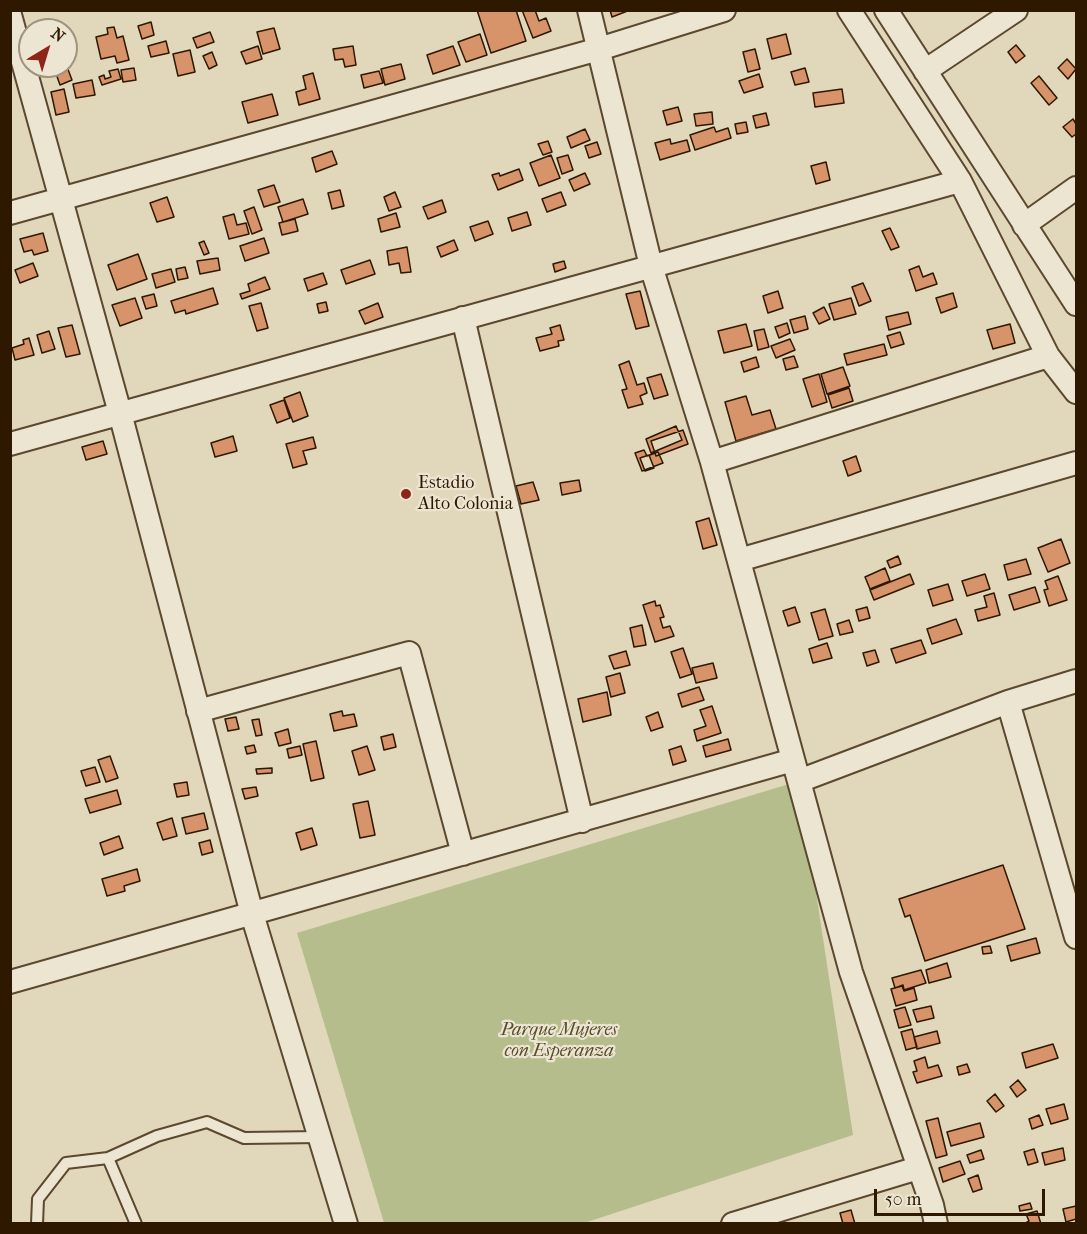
<!DOCTYPE html>
<html>
<head>
<meta charset="utf-8">
<style>
  body { margin:0 }
  #map { position:relative; width:1087px; height:1234px; overflow:hidden; background:#e1d7ba; font-family:"IM FELL French Canon",serif }
  canvas { display:block }
  .frame { position:absolute; inset:0; border:12px solid #2e1800; pointer-events:none }
  .north { position:absolute; left:18px; top:18px; width:60px; height:60px; box-sizing:border-box; background:#ece5d2; border:2px solid #a0937e; border-radius:50%; rotate:38deg; font-size:16px; font-weight:700; line-height:24px; text-align:center; color:#2e1800 }
  .north::after { content:''; display:block; margin:auto; width:21px; height:27px; background:#8f2418; clip-path:polygon(50% 0,100% 100%,50% 72%,0 100%) }
  .scale { position:absolute; left:874px; top:1189px; width:171px; height:27px; box-sizing:border-box; border:3px solid #2e1800; border-top:0; padding-left:8px; font-size:18px; line-height:21px; white-space:nowrap; color:#2e1800; -webkit-text-stroke:4px #ece5d2; paint-order:stroke }
</style>
</head>
<body>
<div id="map">
<canvas width="1087" height="1234"></canvas>
<div class="frame"></div>
<div class="north">N</div>
<div class="scale">50 m</div>
</div>
<script>
const ctx = document.querySelector('canvas').getContext('2d');
ctx.lineJoin = 'round';
function paint(path, color) { ctx.fillStyle = color; ctx.fill(path, 'evenodd'); }
const toPath = rows => new Path2D(rows.map(r => 'M' + r).join(''));
function strokePath(path, color, width, dash) { ctx.strokeStyle = color; ctx.lineWidth = width; ctx.lineCap = dash ? 'butt' : 'round'; ctx.setLineDash(dash || []); ctx.stroke(path); }
function drawText(font, color, halo, rows, align = 'center') {
  ctx.font = font + ' "IM FELL French Canon",serif'; ctx.lineWidth = 4.5; ctx.setLineDash([]); ctx.textBaseline = 'middle'; ctx.strokeStyle = halo; ctx.fillStyle = color; for (const [text, x, y, turn = 0] of rows) {
    ctx.save(); ctx.translate(x, y); ctx.rotate((+turn || 0) * Math.PI / 180); ctx.textAlign = isNaN(turn) ? turn : align; if (halo) ctx.strokeText(text, 0, 0); ctx.fillText(text, 0, 0); ctx.restore();
  }
}
const green = toPath([
  [799,781,853,1135,584,1223,384,1223,297,933]
]);
const building = toPath([
  [477,10,516,10,526,41,491,53,477,10],
  [522,10,535,10,539,21,546,18,551,31,533,38,522,10],
  [610,10,630,10,612,17,610,10],
  [151,22,154,35,142,39,138,26,151,22],
  [114,27,117,38,123,36,129,60,117,63,115,56,101,59,96,37,108,34,107,28,114,27],
  [274,28,280,49,263,54,257,32,274,28],
  [210,32,214,42,197,48,193,38,210,32],
  [480,34,487,55,466,62,458,42,480,34],
  [786,34,791,54,772,59,767,39,786,34],
  [166,41,169,53,151,57,148,46,166,41],
  [1016,45,1025,56,1016,63,1008,52,1016,45],
  [258,46,262,59,246,64,241,52,258,46],
  [353,46,356,65,345,67,343,59,335,60,333,49,353,46],
  [453,46,460,65,433,74,427,55,453,46],
  [755,49,760,69,748,72,743,52,755,49],
  [190,50,195,72,178,76,173,54,190,50],
  [212,52,217,65,209,69,203,56,212,52],
  [1067,59,1076,69,1068,79,1058,68,1067,59],
  [66,64,72,80,60,85,54,68,66,66,66,64],
  [401,64,405,79,385,85,381,69,401,64],
  [134,68,136,80,123,82,121,70,134,68],
  [805,68,809,82,795,85,791,72,805,68],
  [118,69,121,79,102,85,99,77,104,75,105,79,111,77,109,71,118,69],
  [379,71,383,83,364,88,361,75,379,71],
  [313,73,320,99,299,105,296,92,306,89,303,76,313,73],
  [759,74,763,87,744,93,739,81,759,74],
  [1039,76,1057,98,1049,105,1031,83,1039,76],
  [92,80,95,95,76,98,73,84,92,80],
  [64,89,69,112,56,115,51,92,64,89],
  [842,89,844,103,815,107,813,93,842,89],
  [272,94,278,115,248,123,242,102,272,94],
  [678,107,682,121,667,125,663,111,678,107],
  [712,112,713,124,696,126,694,114,712,112],
  [766,113,769,125,756,128,753,116,766,113],
  [1073,119,1076,124,1076,134,1072,137,1063,127,1073,119],
  [746,122,748,132,737,134,735,124,746,122],
  [714,127,716,132,728,128,731,138,695,150,690,135,714,127],
  [585,129,590,140,571,148,567,137,585,129],
  [670,139,671,144,687,140,690,151,660,160,655,143,670,139],
  [548,141,552,152,543,155,538,144,548,141],
  [597,142,601,154,589,158,585,146,597,142],
  [332,151,337,164,316,172,312,158,332,151],
  [551,155,560,178,539,186,530,163,551,155],
  [568,155,573,170,562,174,557,158,568,155],
  [826,162,830,180,816,184,811,166,826,162],
  [519,169,523,180,498,190,492,175,499,173,500,176,519,169],
  [585,173,590,184,574,191,569,180,585,173],
  [274,185,280,202,264,207,258,190,274,185],
  [340,190,344,206,332,209,328,193,340,190],
  [395,192,401,207,389,211,384,197,395,192],
  [561,192,566,205,547,212,542,199,561,192],
  [167,197,174,217,157,222,150,203,167,197],
  [303,199,308,214,283,222,278,207,303,199],
  [442,200,446,212,428,219,423,207,442,200],
  [254,207,262,230,252,234,244,211,254,207],
  [527,212,531,225,512,231,508,218,527,212],
  [396,213,400,227,381,232,378,219,396,213],
  [234,214,237,225,246,223,249,234,229,239,223,217,234,214],
  [295,219,298,231,282,235,279,223,295,219],
  [488,221,493,234,475,241,470,227,488,221],
  [890,228,899,247,891,250,882,231,890,228],
  [43,233,48,251,34,255,32,250,24,252,20,239,43,233],
  [264,238,269,253,245,261,240,246,264,238],
  [454,240,458,250,441,257,437,247,454,240],
  [204,241,209,253,204,255,199,243,204,241],
  [407,247,411,272,401,273,399,263,389,265,387,251,407,247],
  [138,254,147,279,117,290,108,265,138,254],
  [218,258,220,270,200,274,197,261,218,258],
  [370,260,375,274,346,284,341,270,370,260],
  [564,261,566,268,555,272,553,264,564,261],
  [33,263,38,276,20,283,15,270,33,263],
  [919,266,923,277,933,273,937,284,916,291,909,270,919,266],
  [185,267,188,278,178,280,176,269,185,267],
  [171,269,175,282,156,288,152,274,171,269],
  [323,273,327,284,308,291,304,279,323,273],
  [265,277,270,289,242,299,240,294,250,291,248,284,265,277],
  [863,283,871,301,859,306,852,287,863,283],
  [213,288,218,304,186,314,185,310,175,313,171,301,213,288],
  [640,291,649,326,636,329,626,294,640,291],
  [778,291,783,308,768,313,763,296,778,291],
  [953,293,957,307,941,313,936,298,953,293],
  [154,294,157,306,146,309,142,297,154,294],
  [135,298,142,318,120,326,112,305,135,298],
  [851,298,856,314,834,320,829,304,851,298],
  [326,302,328,311,319,313,317,304,326,302],
  [261,303,268,328,257,331,249,306,261,303],
  [378,303,383,317,365,324,359,311,378,303],
  [824,307,830,319,819,324,813,313,824,307],
  [908,312,911,324,889,330,886,317,908,312],
  [805,316,808,329,794,333,790,320,805,316],
  [787,323,790,333,779,338,775,327,787,323],
  [746,324,752,346,724,353,718,331,746,324],
  [1010,324,1015,343,993,349,987,330,1010,324],
  [72,325,80,354,66,357,58,328,72,325],
  [560,325,564,340,558,341,559,346,540,351,536,338,552,334,550,328,560,325],
  [764,329,769,347,758,350,754,331,764,329],
  [49,331,55,349,42,353,37,335,49,331],
  [900,332,904,344,891,348,887,336,900,332],
  [29,338,34,355,15,360,12,348,24,344,23,340,29,338],
  [790,339,795,350,776,358,771,346,790,339],
  [884,344,887,355,847,365,844,354,884,344],
  [794,356,798,367,786,370,783,359,794,356],
  [756,357,759,367,744,372,741,362,756,357],
  [629,361,637,385,644,383,647,393,640,396,643,404,628,408,622,390,627,389,619,365,629,361],
  [843,367,850,386,827,394,821,374,843,367],
  [661,374,668,395,654,399,647,378,661,374],
  [819,374,827,402,812,407,803,379,819,374],
  [849,388,853,401,832,408,828,395,849,388],
  [300,392,308,416,293,422,284,398,300,392],
  [746,396,752,415,770,410,776,429,736,441,725,402,746,396],
  [284,400,290,418,277,423,270,405,284,400],
  [676,426,682,440,651,453,646,439,676,426],
  [683,430,688,444,656,456,651,441,683,430],
  [233,436,237,451,215,457,211,443,233,436],
  [313,437,316,448,303,451,307,464,293,468,286,444,313,437],
  [103,441,107,454,86,460,82,447,103,441],
  [644,450,647,456,658,452,663,463,642,471,635,453,644,450],
  [649,455,654,468,645,471,640,458,649,455],
  [856,456,861,471,848,476,843,461,856,456],
  [579,480,581,491,562,495,560,483,579,480],
  [533,482,539,500,521,504,516,486,533,482],
  [709,518,717,545,703,549,696,522,709,518],
  [1061,539,1070,563,1048,572,1038,548,1061,539],
  [898,556,901,564,890,568,887,561,898,556],
  [1026,559,1031,574,1008,580,1004,565,1026,559],
  [885,568,890,581,870,589,865,577,885,568],
  [910,574,914,584,874,600,870,590,910,574],
  [985,574,990,589,967,596,962,581,985,574],
  [1058,576,1067,600,1049,606,1044,590,1048,589,1045,581,1058,576],
  [948,584,953,600,933,606,928,590,948,584],
  [1035,587,1040,602,1014,610,1009,595,1035,587],
  [994,593,1000,615,978,621,975,610,987,607,984,596,994,593],
  [655,601,656,606,660,605,664,617,660,618,663,628,670,626,674,636,655,642,643,605,655,601],
  [795,607,800,622,788,626,783,611,795,607],
  [867,607,870,618,859,621,856,610,867,607],
  [825,609,833,636,819,640,811,613,825,609],
  [956,619,962,634,932,644,927,629,956,619],
  [849,620,853,632,840,635,837,624,849,620],
  [642,625,646,645,634,647,630,628,642,625],
  [921,640,926,653,896,663,891,649,921,640],
  [827,643,832,658,813,663,809,649,827,643],
  [683,648,692,674,680,678,671,652,683,648],
  [875,650,879,662,867,666,863,653,875,650],
  [626,651,630,665,614,669,609,656,626,651],
  [713,663,717,678,696,683,692,668,713,663],
  [620,673,625,693,611,697,606,677,620,673],
  [699,687,704,700,682,707,678,694,699,687],
  [607,692,611,715,583,722,578,699,607,692],
  [712,706,721,733,697,741,694,730,706,726,700,710,712,706],
  [342,711,343,716,354,714,357,726,334,731,330,714,342,711],
  [658,712,663,727,651,731,646,717,658,712],
  [236,717,239,729,228,731,225,719,236,717],
  [259,719,262,735,256,736,252,720,259,719],
  [288,729,291,743,279,746,275,733,288,729],
  [393,734,396,747,384,750,381,737,393,734],
  [728,739,731,750,706,757,703,746,728,739],
  [316,741,324,778,311,781,303,744,316,741],
  [254,745,256,752,247,754,245,747,254,745],
  [300,746,302,755,289,758,287,749,300,746],
  [367,746,375,770,359,775,352,751,367,746],
  [681,746,686,761,673,765,669,750,681,746],
  [110,756,118,778,106,782,98,760,110,756],
  [95,767,100,782,86,786,81,771,95,767],
  [272,768,272,773,257,774,256,769,272,768],
  [187,782,189,795,177,797,174,784,187,782],
  [256,787,258,796,245,799,242,789,256,787],
  [117,790,121,804,90,813,85,799,117,790],
  [368,801,375,835,360,838,353,804,368,801],
  [204,813,208,829,186,834,182,818,204,813],
  [172,818,177,836,163,840,157,823,172,818],
  [312,828,317,845,301,850,296,833,312,828],
  [119,836,123,848,104,855,100,843,119,836],
  [210,840,213,852,202,855,199,843,210,840],
  [1003,865,1025,929,925,961,910,915,905,917,899,899,1003,865],
  [137,869,140,881,124,886,125,891,107,896,102,879,137,869],
  [1036,938,1040,953,1011,961,1007,946,1036,938],
  [990,946,992,953,983,954,982,947,990,946],
  [947,963,951,977,929,983,926,970,947,963],
  [921,970,926,983,904,990,903,985,895,988,892,978,921,970],
  [902,986,904,991,914,988,917,1000,896,1006,891,989,902,986],
  [931,1006,934,1018,917,1022,913,1010,931,1006],
  [905,1007,911,1025,899,1028,894,1010,905,1007],
  [912,1029,917,1047,906,1050,901,1032,912,1029],
  [937,1031,940,1043,917,1049,914,1037,937,1031],
  [1053,1044,1058,1058,1026,1068,1022,1053,1053,1044],
  [925,1057,928,1068,938,1065,942,1076,917,1083,913,1072,917,1071,914,1061,925,1057],
  [967,1064,970,1072,959,1075,957,1067,967,1064],
  [1018,1080,1026,1090,1017,1097,1010,1087,1018,1080],
  [995,1094,1004,1106,996,1112,987,1101,995,1094],
  [1064,1104,1068,1119,1051,1124,1046,1109,1064,1104],
  [1039,1115,1043,1125,1032,1129,1029,1119,1039,1115],
  [938,1118,947,1155,936,1158,926,1121,938,1118],
  [980,1123,984,1137,951,1146,947,1132,980,1123],
  [1063,1148,1065,1160,1045,1165,1042,1153,1063,1148],
  [1034,1149,1038,1162,1028,1165,1024,1152,1034,1149],
  [981,1150,984,1159,970,1163,967,1155,981,1150],
  [960,1161,965,1174,943,1182,939,1168,960,1161],
  [978,1175,982,1189,973,1192,968,1179,978,1175],
  [1030,1203,1032,1209,1020,1211,1019,1206,1030,1203],
  [1076,1206,1076,1219,1066,1222,1063,1209,1076,1206],
  [851,1210,855,1224,843,1224,840,1213,851,1210],
  [1037,1211,1041,1224,1024,1224,1029,1221,1026,1214,1037,1211]
]);
const service = toPath([
  [108,1158,157,1136,207,1122,244,1138,320,1137],
  [37,1224,38,1199,66,1163,108,1158,136,1224]
]);
const minor = toPath([
  [589,10,651,266,712,462,851,972,932,1205,936,1224],
  [849,10,960,181,1048,356,1076,392],
  [886,10,1076,304],
  [10,15,120,413,252,914,346,1224],
  [925,71,1016,10],
  [10,213,599,49,724,10],
  [1024,225,1076,188],
  [463,318,582,821],
  [10,444,960,181],
  [712,462,1048,356],
  [739,560,1076,463],
  [1008,702,1076,937],
  [198,711,409,653,463,854],
  [799,781,1008,702,1076,681],
  [10,982,793,760],
  [733,1224,918,1168]
]);
const markers = [
  [406,494,6,"#8f2418"]
];
const poiNames = [
  ["Estadio",418,484],
  ["Alto Colonia",418,505]
];
const parkNames = [
  ["Parque Mujeres",559,1031],
  ["con Esperanza",559,1052]
];
paint(green, '#b6bd8d');
paint(building, '#d79369');
strokePath(building, '#2e1800', 1.5);
strokePath(service, '#5b482e', 14);
strokePath(minor, '#5b482e', 26);
strokePath(service, '#ece5d2', 10);
strokePath(minor, '#ece5d2', 22);
for (const [x, y, r, color] of markers) { const dot = new Path2D(); dot.arc(x, y, r, 0, 2 * Math.PI); ctx.fillStyle = color; ctx.fill(dot); strokePath(dot, '#ece5d2', 2); }
drawText('18px', '#2e1800', '#ece5d2', poiNames, 'left');
drawText('italic 18px', '#574a2a', '#ece5d2', parkNames);
</script>
</body>
</html>
